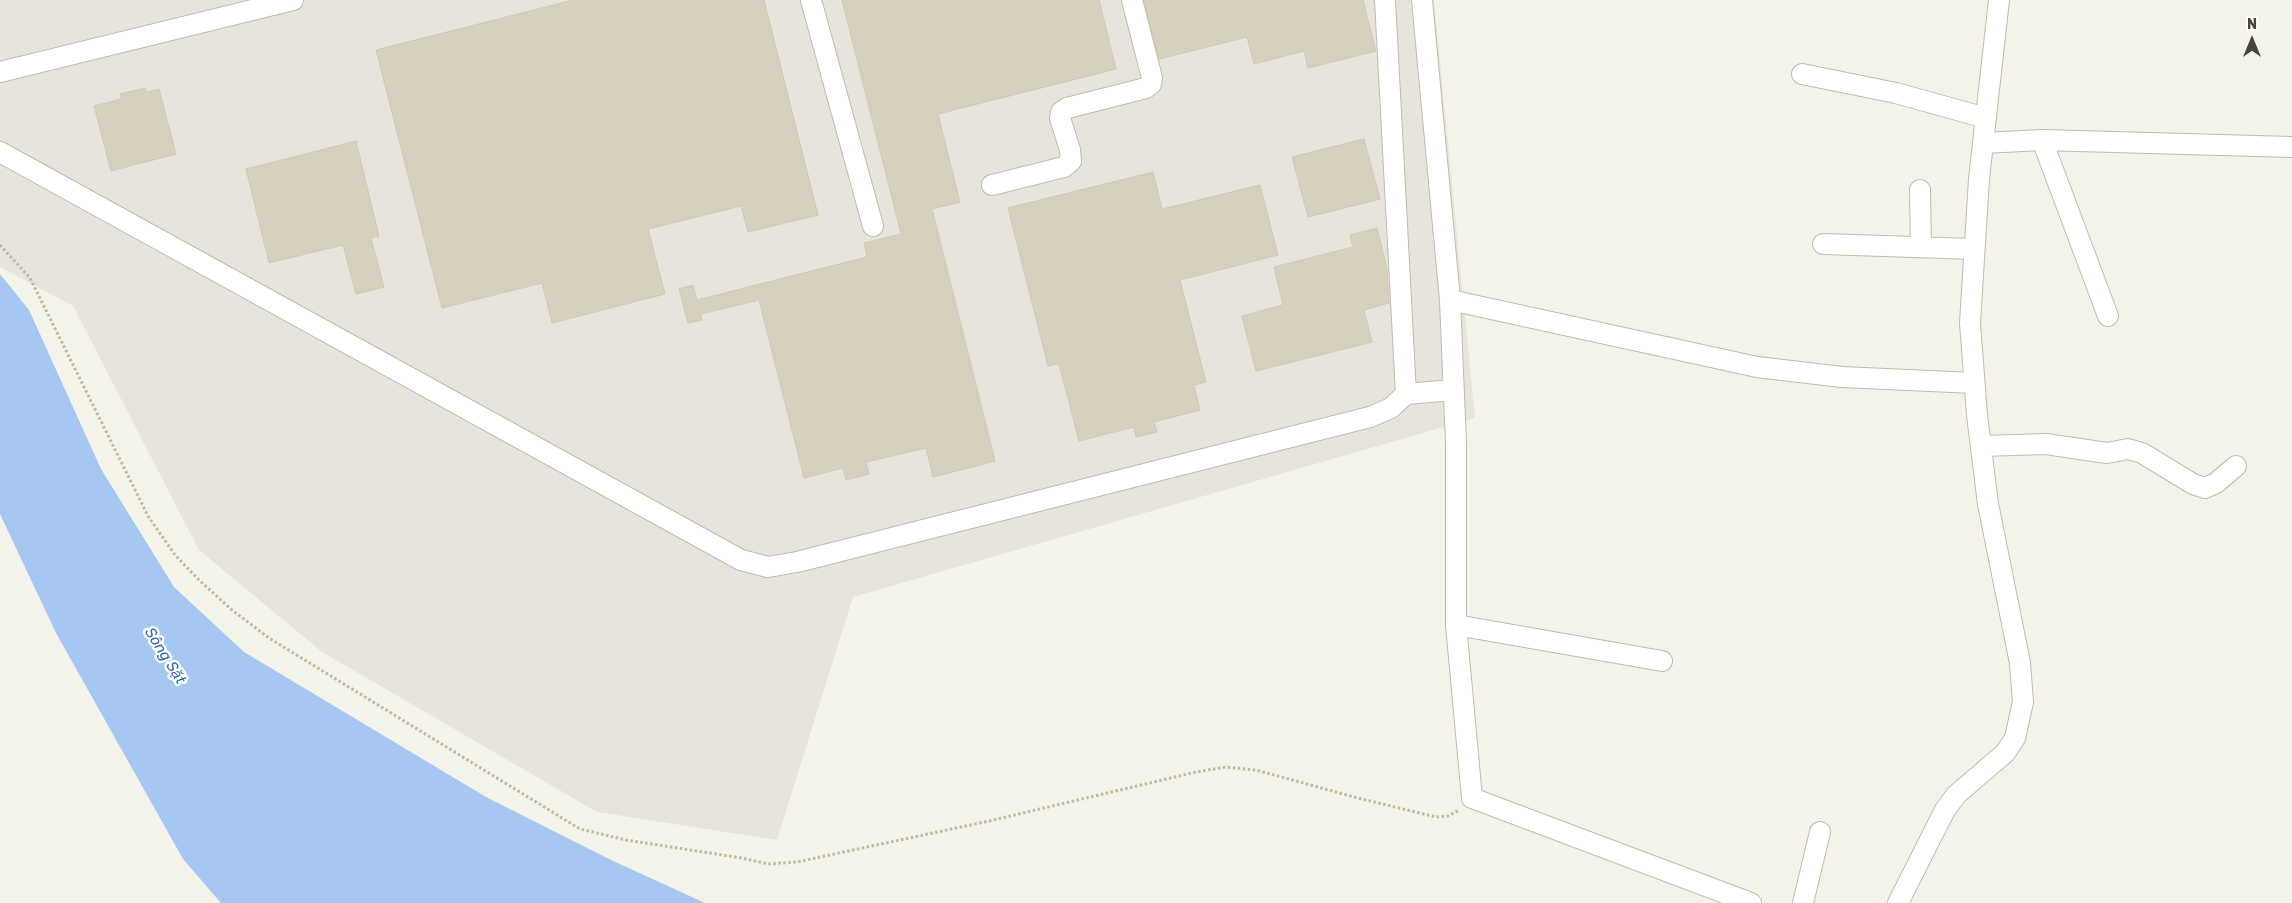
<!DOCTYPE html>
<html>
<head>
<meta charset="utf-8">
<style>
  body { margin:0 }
  #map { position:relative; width:2292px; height:903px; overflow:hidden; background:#f4f3e9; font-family:Rubik,sans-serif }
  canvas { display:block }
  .north { position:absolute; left:2227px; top:15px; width:50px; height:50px; -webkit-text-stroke:4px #fff; paint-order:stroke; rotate:0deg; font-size:14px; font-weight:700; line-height:20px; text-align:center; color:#484437 }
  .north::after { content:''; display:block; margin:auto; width:18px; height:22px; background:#484437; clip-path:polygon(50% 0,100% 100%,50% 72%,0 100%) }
</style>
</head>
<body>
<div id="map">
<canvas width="2292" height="903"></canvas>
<div class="north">N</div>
</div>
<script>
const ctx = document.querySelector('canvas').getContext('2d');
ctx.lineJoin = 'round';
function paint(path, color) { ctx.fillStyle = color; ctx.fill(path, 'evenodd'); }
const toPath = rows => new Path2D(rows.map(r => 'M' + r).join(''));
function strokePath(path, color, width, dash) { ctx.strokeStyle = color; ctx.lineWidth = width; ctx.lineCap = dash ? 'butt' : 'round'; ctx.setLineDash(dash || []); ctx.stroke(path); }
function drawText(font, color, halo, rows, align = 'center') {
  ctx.font = font + ' Rubik,sans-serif'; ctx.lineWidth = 5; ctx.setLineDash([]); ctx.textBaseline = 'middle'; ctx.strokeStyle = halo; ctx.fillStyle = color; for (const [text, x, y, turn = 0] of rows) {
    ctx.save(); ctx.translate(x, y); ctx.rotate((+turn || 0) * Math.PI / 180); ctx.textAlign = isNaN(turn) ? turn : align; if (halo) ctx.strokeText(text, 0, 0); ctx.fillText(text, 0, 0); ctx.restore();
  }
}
const industrial = toPath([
  [0,0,1434,0,1475,418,853,597,777,840,597,812,322,652,199,550,73,306,0,267]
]);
const water = toPath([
  [0,274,29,310,101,469,174,587,244,652,486,797,611,860,705,903,221,903,183,859,56,633,0,514]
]);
const building = toPath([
  [573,0,764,0,818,215,748,232,741,206,648,229,665,294,552,323,542,283,442,308,376,50,573,0],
  [842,0,1099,0,1116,69,938,114,960,202,932,209,995,461,933,477,926,448,866,462,869,474,846,480,843,468,804,478,759,300,701,314,702,320,688,323,679,289,693,285,697,300,867,257,864,243,901,234,842,0],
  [1144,0,1363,0,1376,51,1308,68,1304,51,1254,64,1247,37,1159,59,1144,0],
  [145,88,146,92,159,89,176,154,111,171,94,106,121,99,120,94,145,88],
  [1364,139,1380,199,1308,217,1292,157,1364,139],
  [356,141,379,236,371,238,384,287,356,294,343,245,269,263,246,169,356,141],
  [1153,172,1162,209,1260,185,1278,255,1180,280,1206,382,1194,385,1200,410,1154,422,1157,432,1136,437,1134,427,1079,441,1059,364,1048,366,1008,208,1153,172],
  [1377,228,1387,269,1389,303,1364,310,1372,342,1256,371,1242,316,1283,305,1274,267,1353,247,1350,235,1377,228]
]);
const path = toPath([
  [0,245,30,278,148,516,175,555,199,580,232,610,269,638,580,829,626,840,742,858,768,864,797,862,989,821,1196,772,1226,767,1256,770,1354,797,1436,817,1448,816,1459,810]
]);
const minor = toPath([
  [811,0,873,226],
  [1422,0,1450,300,1456,443,1456,625,1472,798,1751,903],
  [0,72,293,0],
  [1802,74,1896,93,1986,118],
  [2042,140,2292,147],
  [1983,143,2042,140,2108,316],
  [0,152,741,560,768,567,797,562,1370,417,1391,408,1406,394,1385,0],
  [992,185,1064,167,1071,161,1070,150,1060,118,1061,112,1067,108,1146,88,1151,84,1152,78,1132,0],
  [1920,190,1921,247],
  [1823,244,1974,249],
  [1450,300,1757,367,1842,377,1974,383],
  [1406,394,1453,390],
  [1982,446,2046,444,2107,453,2128,449,2142,453,2193,484,2205,488,2216,483,2236,466],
  [1456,625,1662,661],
  [1803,903,1820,832],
  [1898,903,1945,810,1956,795,2005,753,2015,738,2023,702,2020,663,1988,504,1977,415,1970,323,1979,179,1999,0]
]);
const waterNames = [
  ["Sông Sặt",165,656,58]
];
paint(industrial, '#e7e4dd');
paint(water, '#a5c7f1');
paint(building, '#d6d0be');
strokePath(building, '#d1c9b1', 1);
strokePath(minor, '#c0bcab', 22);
strokePath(path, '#c2ba9c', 3, [2.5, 2.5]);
strokePath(minor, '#fff', 20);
drawText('italic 15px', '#2e68b6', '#fff', waterNames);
</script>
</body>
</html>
